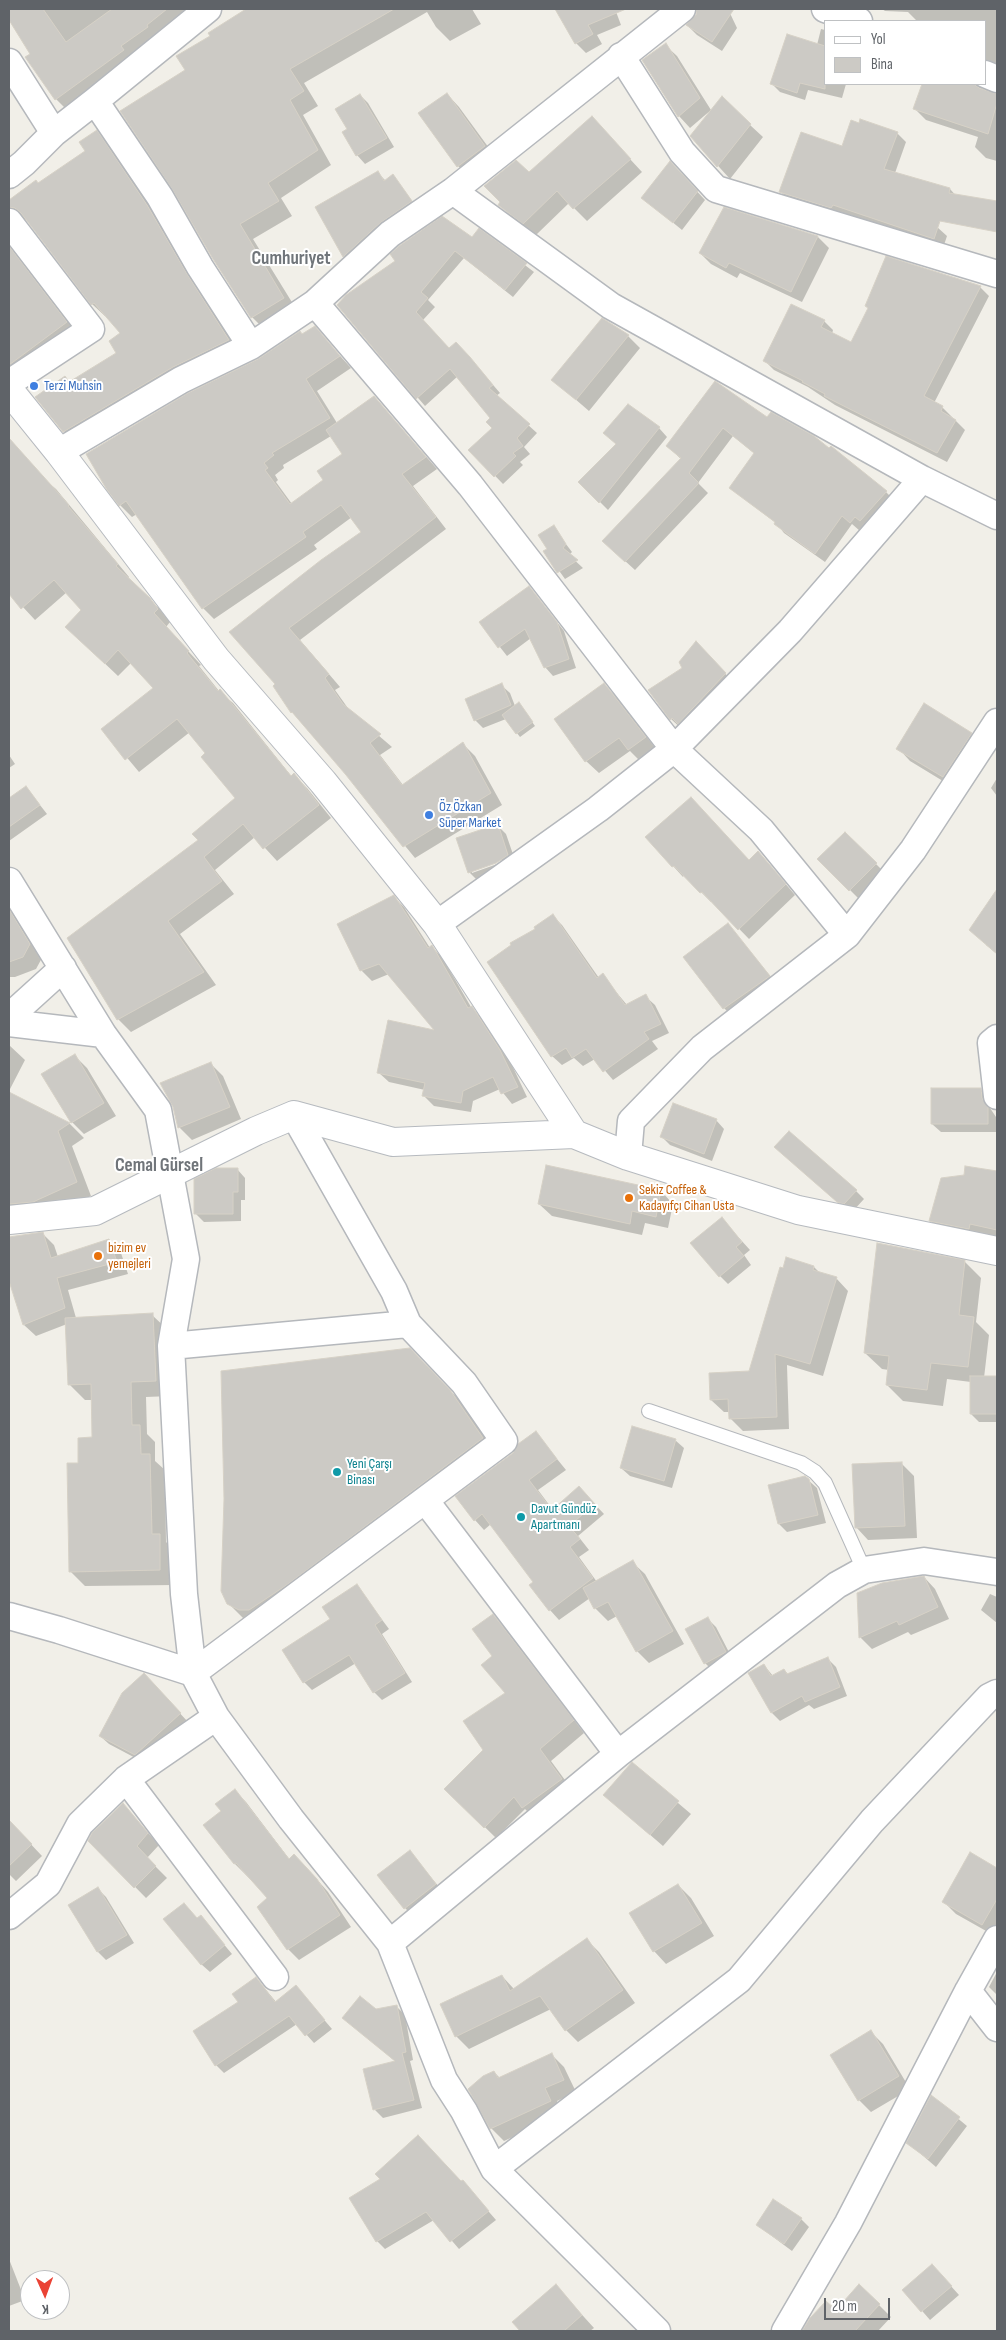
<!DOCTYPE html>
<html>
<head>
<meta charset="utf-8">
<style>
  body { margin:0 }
  #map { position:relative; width:1006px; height:2340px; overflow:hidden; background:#f1efe8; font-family:"Sofia Sans Condensed",sans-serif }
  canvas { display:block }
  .frame { position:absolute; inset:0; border:10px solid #5f6368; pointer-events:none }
  .legend { position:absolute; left:824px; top:20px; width:162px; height:65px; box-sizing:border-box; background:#fff; border:1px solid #bfc1c3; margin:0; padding:6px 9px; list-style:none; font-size:15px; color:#5f6368 }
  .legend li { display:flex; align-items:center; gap:10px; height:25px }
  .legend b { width:25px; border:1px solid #bfc1c3 }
  .north { position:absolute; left:20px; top:2270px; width:50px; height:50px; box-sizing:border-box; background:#fff; border:1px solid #bfc1c3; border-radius:50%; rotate:178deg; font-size:14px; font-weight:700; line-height:20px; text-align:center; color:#5f6368 }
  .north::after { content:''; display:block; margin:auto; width:18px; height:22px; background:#ea4335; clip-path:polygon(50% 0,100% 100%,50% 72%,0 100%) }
  .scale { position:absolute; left:824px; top:2298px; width:66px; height:22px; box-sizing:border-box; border:2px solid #5f6368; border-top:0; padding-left:6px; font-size:15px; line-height:18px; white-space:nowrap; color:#5f6368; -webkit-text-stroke:4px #fff; paint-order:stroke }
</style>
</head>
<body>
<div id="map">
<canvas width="1006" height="2340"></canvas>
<div class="frame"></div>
<ul class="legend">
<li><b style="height:6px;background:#fff"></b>Yol</li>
<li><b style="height:14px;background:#cccac5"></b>Bina</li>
</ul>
<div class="north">K</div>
<div class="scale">20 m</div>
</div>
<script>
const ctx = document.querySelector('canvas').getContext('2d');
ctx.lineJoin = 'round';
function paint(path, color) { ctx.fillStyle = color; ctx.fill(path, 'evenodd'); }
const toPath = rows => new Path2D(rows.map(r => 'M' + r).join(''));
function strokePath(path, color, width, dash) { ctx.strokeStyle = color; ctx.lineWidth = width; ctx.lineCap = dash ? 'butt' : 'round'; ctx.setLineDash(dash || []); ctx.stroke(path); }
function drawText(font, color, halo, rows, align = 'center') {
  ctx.font = font + ' "Sofia Sans Condensed",sans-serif'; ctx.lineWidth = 4; ctx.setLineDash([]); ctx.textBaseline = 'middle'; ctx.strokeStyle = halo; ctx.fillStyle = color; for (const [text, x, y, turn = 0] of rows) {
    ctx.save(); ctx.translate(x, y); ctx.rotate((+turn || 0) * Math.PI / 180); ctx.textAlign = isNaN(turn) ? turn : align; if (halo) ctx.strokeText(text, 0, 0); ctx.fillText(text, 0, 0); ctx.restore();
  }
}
const shadow = toPath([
  [9,9,187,9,155,35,156,37,130,56,132,59,65,108,56,99,27,57,32,54,9,20],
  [251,9,472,9,481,24,450,41,436,27,427,12,304,83,318,106,303,115,331,165,281,198,292,216,253,239,298,312,266,331,252,317,186,70,211,36,210,33],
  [557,9,615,9,621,25,597,35,602,44,586,53,576,43],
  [698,9,728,9,737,28,722,51,697,35,687,25,697,16],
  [882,9,997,9,997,71,985,65,985,21,917,21,908,12,885,11],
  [821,29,825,30,825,84,846,84,842,98,808,90,805,100,780,92,772,84,817,45],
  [665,45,677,56,711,110,690,128,679,116,643,61],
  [923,84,979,84,982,89,997,95,997,161,986,158,975,147,978,137,926,120,915,109],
  [447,94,459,107,497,159,470,178,458,166],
  [360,95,368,103,394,147,365,164,357,155,344,132,349,130],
  [592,118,642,172,587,221,569,203,536,235,512,217,500,205,529,174],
  [750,125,763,137,730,179,691,136],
  [96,132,109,144,159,219,241,353,77,444,64,431,64,377,70,383,118,354,122,334,106,315,105,316,92,304,28,220,20,219,9,227,9,202,36,182,38,184,87,151],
  [897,133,906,142,895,173,950,189,959,199,916,208,947,236,943,248,843,213,841,217,790,201,781,192,843,148],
  [678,171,705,200,682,230,643,198],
  [377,172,386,181,393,176,419,210,352,264,344,256,317,207],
  [479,230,534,272,513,297,464,258,428,300,435,307,423,320,449,349,470,358,500,393,496,396,537,433,524,447,530,454,520,462,523,465,503,484,470,450,493,428,491,418,458,376,425,406,338,305,473,238],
  [818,237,829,248,802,302,740,273,737,278,711,264,700,253],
  [9,244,79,335,21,378,9,365],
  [980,287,989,296,934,403,942,407,965,430,947,462,835,405,808,387,774,370,765,361,824,321,833,330,832,334,851,344],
  [315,328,351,368,317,391,337,423,374,397,437,469,413,486,446,529,300,640,340,687,335,690,350,711,392,747,380,755,403,785,463,744,475,756,502,805,415,858,347,775,292,712,277,684,231,632,363,532,352,517,314,545,317,549,214,619,203,608,137,514,132,517,120,505,258,361],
  [331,436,344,454,325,480,292,504,276,482,278,480,275,475,284,468,283,465],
  [628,336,640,348,589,411,553,380],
  [715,382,767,418,886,492,895,501,860,531,852,524,825,562,784,533,776,523,730,488,755,454,733,436,698,483,708,493,635,570,613,550,681,459,667,446],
  [659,428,667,437,608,510,580,482,617,445],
  [9,438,42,477,56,489,129,577,128,579,163,612,170,622,166,627,201,665,199,666,219,691,233,703,292,777,294,775,307,788,331,818,277,861,255,837,215,870,234,894,180,934,216,985,131,1032,118,1019,200,841,237,798,207,753,190,732,139,772,103,729,155,688,131,663,118,676,79,639,83,610,67,592,35,620,9,592],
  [553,527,572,552,569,555,583,568,565,579,545,551,548,549],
  [529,587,564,631,576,668,553,676,545,667,531,638,507,656,481,623],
  [708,656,737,686,684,731,671,719],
  [604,684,616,697,657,750,641,762,630,751,599,773,586,761],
  [501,685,510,693,515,706,522,708,535,726,520,737,506,719,483,728,475,720],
  [971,734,984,746,956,789,910,761,898,748],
  [9,755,15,764,9,768],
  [997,778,997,796,991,788],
  [26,787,47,814,9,841,9,799],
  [498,826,506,834,516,863,477,880,469,872],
  [502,860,503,862,472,873,472,870],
  [845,833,884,872,858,898,819,859],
  [647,837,749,862,768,863,795,895,749,939,712,901,711,902,684,875,683,877],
  [394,897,404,907,430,948,432,947,442,957,471,1007,482,1018,510,1061,527,1097,512,1104,500,1089,473,1101,471,1112,434,1106,424,1096,425,1090,389,1082,378,1072,438,1032,389,974,372,981,361,970],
  [997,899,997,954,986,945,989,903],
  [9,901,42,958,36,969,15,977,9,977],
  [553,916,562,925,599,978,602,975,627,1005,645,996,655,1005,669,1033,652,1041,658,1049,613,1080,595,1059,583,1066,574,1058,562,1065,552,1056,537,929],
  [728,925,780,988,735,1019,724,1008],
  [9,1045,25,1060,9,1091],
  [75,1056,87,1068,116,1116,84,1134,72,1122],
  [211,1064,223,1076,241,1119,192,1140,179,1127],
  [980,1089,989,1097,990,1108,996,1117,996,1132,941,1132,932,1124],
  [10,1094,70,1124,84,1138,72,1146,91,1196,49,1216,9,1219],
  [716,1120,724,1129,712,1161,670,1145,662,1137],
  [784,1155,856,1191,864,1199,853,1211,847,1210],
  [966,1167,997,1172,997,1239,943,1233,930,1221,966,1177],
  [237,1169,245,1178,245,1200,241,1200,241,1221,204,1222,195,1213],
  [661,1191,673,1204,668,1228,645,1223,642,1235,552,1216,539,1204],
  [722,1219,750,1250,744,1255,751,1265,728,1284,720,1276],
  [42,1233,54,1245,58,1257,109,1241,121,1253,128,1274,68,1290,76,1318,152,1315,168,1330,171,1396,146,1397,147,1434,155,1442,155,1461,165,1470,166,1542,174,1550,175,1585,85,1586,70,1571,79,1464,93,1439,93,1400,85,1400,70,1385,67,1324,36,1336,24,1325,9,1277,9,1238],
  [878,1244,965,1262,981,1278,976,1322,989,1335,984,1378,997,1378,997,1422,979,1422,971,1414,971,1382,947,1379,943,1406,903,1401,887,1385,889,1370,882,1369,865,1353],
  [814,1267,821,1274,836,1278,848,1291,823,1376,787,1365,789,1429,743,1431,730,1418,730,1412,724,1412,711,1400,750,1372],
  [427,1366,467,1408,498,1455,245,1620,228,1603],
  [536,1433,566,1470,538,1490,553,1510,589,1498,604,1514,578,1536,589,1550,579,1557,597,1582,632,1562,645,1574,684,1644,649,1663,637,1651,617,1616,608,1621,595,1608,590,1598,559,1620,550,1610,535,1582,491,1524,484,1530,475,1520,514,1454],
  [675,1440,684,1448,672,1488,630,1476,621,1468],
  [902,1464,914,1476,917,1538,868,1540,856,1527],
  [808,1480,817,1488,826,1523,787,1532,779,1524,770,1486],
  [924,1577,935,1589,949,1619,911,1635,908,1632,872,1649,860,1637,859,1594],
  [356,1585,389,1629,382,1634,412,1682,382,1700,374,1692,356,1663,312,1690,304,1682,332,1620],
  [990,1594,997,1597,997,1623,981,1610],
  [493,1616,504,1627,584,1733,551,1761,573,1791,535,1819,525,1809,496,1838,446,1789,485,1750,507,1694,494,1656],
  [707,1618,716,1627,733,1660,713,1671,705,1663],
  [828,1659,836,1667,847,1696,814,1709,809,1705,780,1721,772,1713,750,1673,764,1665,773,1676,784,1670,788,1674],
  [152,1683,188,1722,143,1762,109,1744,100,1736],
  [632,1764,691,1814,663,1846,604,1795],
  [235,1791,246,1802,290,1860,306,1867,328,1892,351,1927,299,1960,288,1949,269,1898,235,1864,205,1825,222,1811],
  [123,1805,159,1845,147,1858,167,1878,146,1898,90,1841],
  [9,1821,42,1856,16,1881,9,1874],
  [410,1852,444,1893,413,1916,405,1908],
  [971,1854,997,1869,997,1933,995,1936,956,1914,943,1901],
  [678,1885,691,1898,714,1936,666,1964,654,1951,631,1913],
  [98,1889,106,1897,134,1943,106,1960,98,1952,70,1905],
  [201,1917,232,1954,210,1972,201,1964,198,1919],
  [586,1939,599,1952,635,2003,578,2042,566,2030,551,2009,469,2049,456,2036,502,1976,514,1989],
  [997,1972,997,1995,989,1987],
  [256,1978,277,2003,296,1987,332,2029,314,2043,297,2024,224,2073,216,2065,240,2002],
  [397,2007,405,2015,413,2060,410,2061,422,2108,383,2118,375,2110,396,2062,344,2018],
  [871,2032,883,2044,910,2089,871,2112,859,2100],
  [552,2055,564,2067,576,2092,557,2101,563,2114,504,2141,491,2128,494,2072,500,2078],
  [932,2097,967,2126,936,2167,908,2143],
  [463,2182,496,2220,459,2249,434,2220,385,2249,377,2241],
  [801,2219,809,2227,792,2251,757,2225],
  [9,2259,25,2300,9,2306],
  [940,2274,959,2295,930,2320,904,2290],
  [556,2286,594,2328,590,2331,521,2331,514,2322],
  [879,2305,891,2317,878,2331,804,2331,811,2319,836,2311]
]);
const building = toPath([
  [9,9,43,9,66,42,112,9,167,9,147,25,148,27,121,46,124,50,55,100,25,57,30,54,9,20,9,9],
  [246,9,394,9,290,69,304,91,290,100,318,150,268,183,279,201,240,224,284,298,251,318,213,259,172,189,120,111,185,70,176,56,210,36,208,33,246,9],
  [555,9,626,9,588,25,593,34,575,44,555,9],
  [697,9,734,9,712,42,686,25,696,15,697,9],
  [787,34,825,46,825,89,800,83,797,93,770,84,787,34],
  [666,43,700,98,678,117,642,60,666,43],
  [922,84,974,84,979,88,997,94,997,103,988,134,913,109,922,84],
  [447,93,485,146,457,167,418,113,447,93],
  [360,94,387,138,356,156,342,132,347,129,335,109,360,94],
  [722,96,751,124,717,167,690,136,722,96],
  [592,116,631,159,573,209,557,191,523,224,498,205,500,202,484,186,516,160,529,172,592,116],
  [860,119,898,132,884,169,950,188,949,193,997,201,997,232,940,221,934,239,833,205,831,208,779,192,801,132,842,146,851,120,859,123,860,119],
  [97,130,147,205,187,274,229,340,173,367,63,432,35,397,65,376,69,382,116,353,109,341,120,333,94,303,91,305,21,213,15,208,9,207,9,200,36,180,38,183,85,151,79,142,97,130],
  [670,161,698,191,673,223,641,198,670,161],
  [378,171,384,181,393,174,412,201,380,223,343,257,315,207,378,171],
  [724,207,818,236,791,292,729,263,726,268,699,253,724,207],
  [442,216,472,237,479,228,527,263,505,290,455,251,421,292,428,298,416,312,449,348,456,342,470,357,493,385,489,388,530,424,517,438,523,446,513,453,516,456,494,477,468,450,492,428,486,422,490,418,450,369,416,399,337,305,346,295,395,261,390,254,399,246,442,216],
  [9,246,67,322,9,365,9,246],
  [886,256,981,286,924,396,943,406,941,411,956,420,937,453,824,396,825,394,802,382,803,381,763,361,791,304,825,320,821,327,851,342,868,308,865,306,886,256],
  [602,318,629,335,576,400,551,380,602,318],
  [315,326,340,356,306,379,330,418,272,453,274,455,264,463,268,468,265,470,290,504,323,480,317,471,342,454,326,430,374,396,426,457,402,474,436,517,376,564,289,628,329,674,325,678,343,704,381,734,370,743,402,785,463,742,491,793,403,847,346,775,292,712,291,713,273,686,275,684,229,632,321,560,361,532,341,505,303,532,306,537,202,609,126,501,119,506,107,490,86,454,188,393,258,359,300,331,302,334,315,326],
  [715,381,767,417,771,412,814,436,829,448,831,446,887,491,860,521,855,517,850,523,842,516,815,554,774,524,775,522,729,488,754,453,723,428,689,473,699,483,625,562,602,541,681,458,666,446,715,381],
  [628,404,660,427,599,503,578,482,616,444,603,433,628,404],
  [9,438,69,505,68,506,118,564,116,566,150,598,158,609,154,613,189,651,187,653,218,691,220,689,291,776,294,773,319,805,263,849,243,824,204,857,222,881,168,921,204,972,117,1020,67,938,198,840,192,834,235,798,201,757,205,753,177,719,125,760,101,729,153,688,118,650,105,664,65,627,81,610,54,580,21,609,9,594,9,438],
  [554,525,566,544,563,548,578,560,557,573,543,551,547,549,538,535,554,525],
  [529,586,557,622,569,659,544,668,525,629,498,648,479,622,529,586],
  [696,641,726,673,678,724,672,718,670,720,648,690,682,668,679,662,696,641],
  [502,683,511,705,474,721,465,699,502,683],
  [604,683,646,737,628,750,619,738,585,762,554,719,604,683],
  [519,702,533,722,516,734,502,715,519,702],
  [924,703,972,733,943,777,896,749,924,703],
  [26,786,40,805,9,827,9,798,26,786],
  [691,797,749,860,758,851,786,884,738,930,702,892,700,893,674,866,672,867,645,837,691,797],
  [498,824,508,855,496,863,468,873,456,838,498,824],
  [845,832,877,863,849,891,817,859,845,832],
  [997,889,997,954,969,930,997,889],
  [394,895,428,948,432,945,468,1008,472,1006,500,1050,518,1087,501,1094,493,1077,463,1091,461,1103,422,1096,425,1083,377,1073,388,1020,434,1030,379,964,360,971,337,924,394,895],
  [9,909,30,944,23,957,9,962,9,909],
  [553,914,597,978,603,973,625,1005,646,994,661,1024,644,1032,649,1039,603,1072,586,1049,572,1058,566,1048,551,1057,487,962,511,945,510,943,535,929,534,927,553,914],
  [728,923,770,976,723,1009,683,957,728,923],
  [75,1054,104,1103,71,1123,41,1074,75,1054],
  [211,1062,230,1107,178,1128,173,1107,160,1083,211,1062],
  [931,1088,981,1088,982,1098,988,1107,988,1124,931,1124,931,1088],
  [9,1092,70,1123,58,1131,77,1182,33,1202,9,1204,9,1092],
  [673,1103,717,1119,704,1154,660,1137,673,1103],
  [789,1131,857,1190,844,1204,837,1202,774,1147,789,1131],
  [546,1165,661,1190,656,1217,632,1211,630,1224,538,1204,546,1165],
  [965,1166,997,1171,997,1230,970,1224,969,1229,929,1221,941,1178,964,1175,965,1166],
  [216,1168,238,1168,238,1192,233,1192,233,1214,194,1214,194,1179,216,1168],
  [722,1217,742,1242,736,1247,744,1256,719,1277,690,1243,722,1217],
  [43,1232,51,1258,109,1239,117,1262,57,1278,65,1308,23,1325,9,1281,9,1237,43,1232],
  [877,1243,965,1260,959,1315,974,1317,968,1367,931,1363,927,1390,886,1385,889,1356,864,1353,877,1243],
  [786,1257,814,1266,813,1270,837,1277,810,1364,775,1354,777,1417,729,1419,728,1399,710,1400,709,1373,749,1371,780,1267,783,1268,786,1257],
  [153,1313,156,1381,131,1382,132,1425,140,1425,141,1454,150,1454,152,1534,160,1534,160,1570,69,1572,67,1463,78,1463,78,1438,92,1437,91,1384,68,1385,65,1318,153,1313],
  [410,1348,450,1390,483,1438,288,1584,249,1610,239,1610,227,1604,221,1591,224,1499,221,1371,410,1348],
  [970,1376,997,1376,997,1414,970,1414,970,1376],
  [632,1426,676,1439,664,1481,620,1468,632,1426],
  [536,1431,557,1459,529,1480,552,1510,579,1486,595,1504,569,1526,580,1539,570,1547,593,1578,549,1611,529,1585,533,1582,482,1514,474,1521,455,1496,513,1453,518,1444,536,1431],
  [902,1462,905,1526,855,1528,852,1464,902,1462],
  [805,1476,809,1479,818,1515,778,1524,768,1485,805,1476],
  [633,1560,673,1631,636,1652,608,1602,594,1609,583,1588,633,1560],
  [924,1576,938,1607,899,1625,897,1621,859,1638,857,1593,882,1583,924,1576],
  [357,1584,382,1620,375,1625,405,1673,373,1693,349,1655,303,1683,282,1650,330,1619,322,1607,357,1584],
  [493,1614,574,1720,540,1749,562,1779,522,1808,514,1797,484,1828,444,1789,483,1750,463,1721,505,1693,481,1665,492,1656,472,1629,493,1614],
  [708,1617,726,1652,704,1664,685,1629,708,1617],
  [828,1657,840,1687,805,1702,802,1696,771,1713,748,1673,764,1664,771,1676,784,1669,787,1674,828,1657],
  [144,1673,181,1713,135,1755,99,1736,122,1693,144,1673],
  [632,1762,679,1801,650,1835,603,1795,632,1762],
  [235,1789,289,1859,294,1854,317,1879,340,1915,287,1950,257,1907,267,1898,236,1863,234,1864,203,1825,221,1811,215,1804,235,1789],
  [123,1803,148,1833,137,1846,156,1866,134,1888,88,1841,92,1833,123,1803],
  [9,1820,32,1844,9,1866,9,1820],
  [410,1850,436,1884,404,1909,377,1875,410,1850],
  [970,1852,997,1868,997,1899,982,1925,942,1902,970,1852],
  [678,1884,702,1923,653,1952,629,1913,678,1884],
  [98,1887,127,1935,97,1952,68,1905,98,1887],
  [184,1903,197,1918,201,1915,225,1945,201,1965,163,1919,184,1903],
  [587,1938,623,1990,565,2031,540,1996,455,2037,440,2004,502,1975,510,1991,587,1938],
  [256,1977,275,2002,296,1985,325,2020,305,2036,289,2016,215,2066,193,2031,238,2002,232,1994,256,1977],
  [360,1996,376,2009,397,2005,406,2052,402,2053,414,2100,373,2110,363,2069,395,2061,342,2018,360,1996],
  [871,2030,899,2076,858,2101,830,2055,871,2030],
  [552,2053,564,2080,545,2088,551,2101,490,2129,468,2089,483,2076,494,2071,498,2078,552,2053],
  [931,2095,960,2117,928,2159,906,2143,931,2095],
  [418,2135,461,2181,463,2180,489,2211,450,2242,426,2212,376,2242,349,2198,380,2179,375,2174,418,2135],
  [773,2199,802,2218,784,2244,756,2225,773,2199],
  [932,2264,952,2286,921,2312,902,2290,932,2264],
  [556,2284,582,2315,564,2331,520,2331,512,2322,556,2284],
  [859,2284,880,2304,855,2331,802,2331,810,2318,826,2301,836,2310,859,2284]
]);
const lane = toPath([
  [649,1411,801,1463,815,1472,825,1483,864,1570]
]);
const street = toPath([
  [825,9,859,21],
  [621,56,682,152,716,189,997,274],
  [9,62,54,133],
  [985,74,997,79],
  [95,101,160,197,200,267,251,346],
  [9,175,24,163,54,133,95,101,208,9],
  [453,191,611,306,922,479,997,516],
  [9,222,91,329,9,383],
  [315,303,470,485,674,749,761,830,847,935],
  [59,452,181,380,251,346,315,303,390,234,453,191,682,9],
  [9,881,103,1034,158,1110,186,1259,171,1346,184,1594,193,1673],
  [437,924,598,809,674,749,790,631,922,479],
  [9,1017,63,968],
  [9,1023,103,1034],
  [997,1038,991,1043,997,1096],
  [294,1115,394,1291,408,1324,464,1383,504,1441,425,1500,618,1754],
  [628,1156,631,1121,702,1048,847,935,913,850,997,722],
  [171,1346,408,1324],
  [9,1616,59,1630,193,1673,216,1717,291,1819,390,1943,444,2080,464,2111,494,2169,657,2331],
  [193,1673,425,1500],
  [126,1779,275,1977],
  [9,1916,48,1884,80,1824,126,1779,216,1717],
  [390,1943,618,1754,837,1585,864,1570,924,1561,997,1572],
  [968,1991,997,2028],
  [494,2169,739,1980,872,1821,989,1697,997,1693],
  [785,2331,848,2223,968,1991,997,1939]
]);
const secondary = toPath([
  [9,390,59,452,216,659,323,782,437,924,574,1134],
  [9,1220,95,1211,256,1131,294,1115,393,1142,574,1134,628,1156,798,1210,997,1251]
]);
const markers = [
  [34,386,5,"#3f7fe0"],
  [429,815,5,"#3f7fe0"],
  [629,1198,5,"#e8710a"],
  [98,1256,5,"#e8710a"],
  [337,1472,5,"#0f9aa8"],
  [521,1517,5,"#0f9aa8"]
];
const shopNames = [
  ["Terzi Muhsin",44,386],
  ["Öz Özkan",439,807],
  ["Süper Market",439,823]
];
const foodNames = [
  ["Sekiz Coffee &",639,1190],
  ["Kadayıfçı Cihan Usta",639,1206],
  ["bizim ev",108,1248],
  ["yemejleri",108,1264]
];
const cultureNames = [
  ["Yeni Çarşı",347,1464],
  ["Binası",347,1480],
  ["Davut Gündüz",531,1509],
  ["Apartmanı",531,1525]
];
const districtNames = [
  ["Cumhuriyet",291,259],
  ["Cemal Gürsel",159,1166]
];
paint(shadow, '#0003');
paint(building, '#cccac5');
strokePath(building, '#d6d1c6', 1);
strokePath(lane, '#b5b8bc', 16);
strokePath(street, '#b5b8bc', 29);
strokePath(secondary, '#b6babf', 30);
strokePath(lane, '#fff', 14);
strokePath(street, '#fff', 26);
strokePath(secondary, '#fff', 28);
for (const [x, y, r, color] of markers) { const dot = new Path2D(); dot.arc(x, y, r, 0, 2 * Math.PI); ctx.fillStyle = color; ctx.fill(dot); strokePath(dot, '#fff', 2); }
drawText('14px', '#366cbe', '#fff', shopNames, 'left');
drawText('14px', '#c56008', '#fff', foodNames, 'left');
drawText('14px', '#0d838f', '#fff', cultureNames, 'left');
drawText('bold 19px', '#70757a', '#fff', districtNames);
</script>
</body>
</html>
